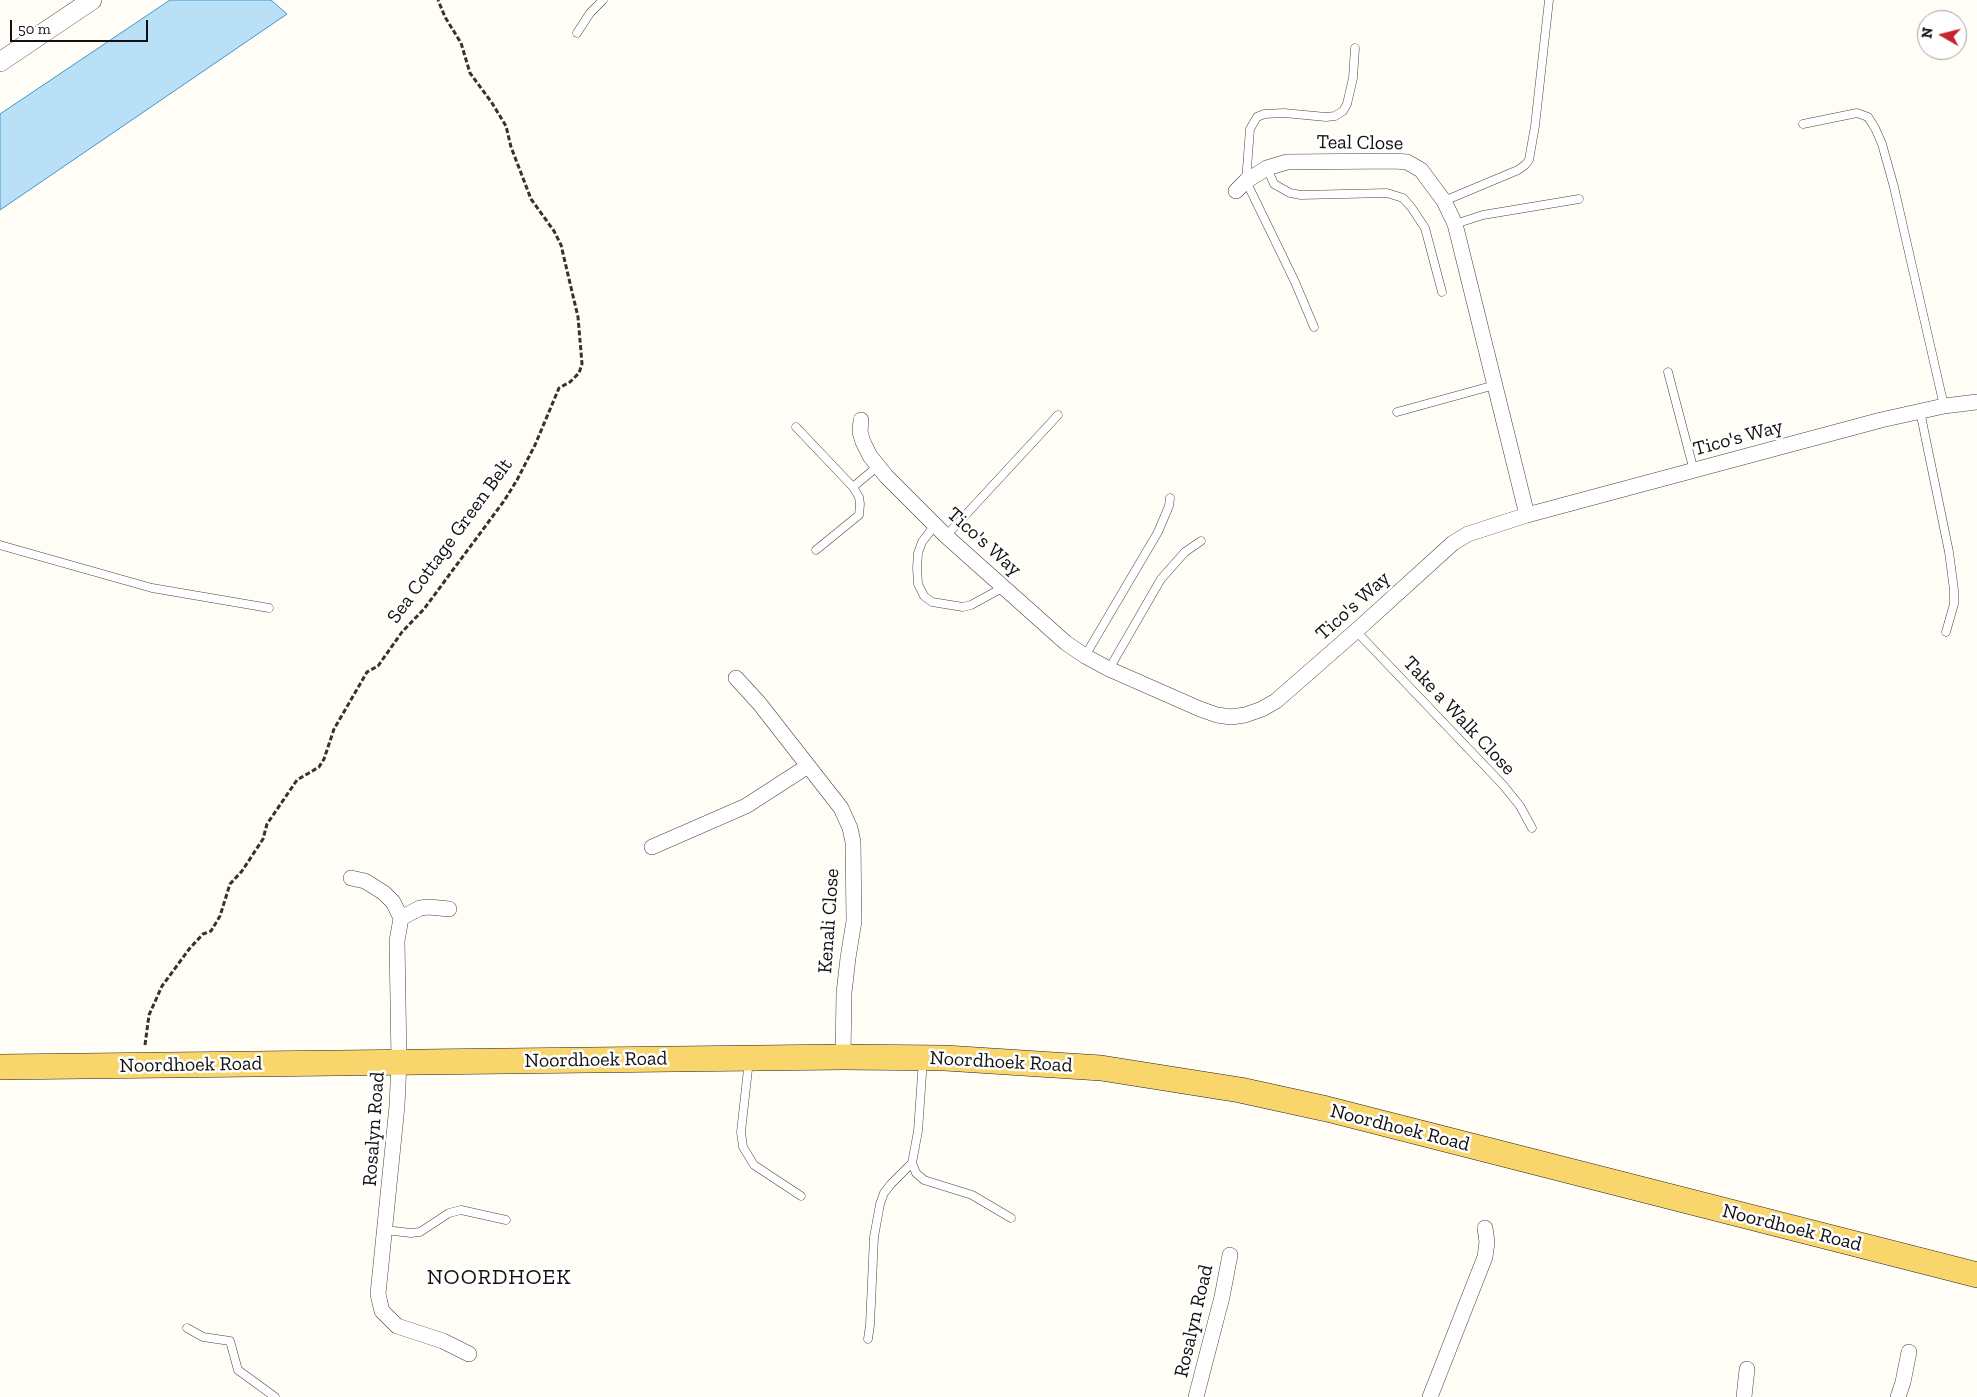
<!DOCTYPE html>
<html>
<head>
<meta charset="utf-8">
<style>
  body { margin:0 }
  #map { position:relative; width:1977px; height:1397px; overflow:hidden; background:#fffdf5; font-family:"Zilla Slab",serif }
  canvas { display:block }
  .north { position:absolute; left:1917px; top:10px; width:50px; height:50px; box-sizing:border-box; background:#fff; border:1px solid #a0a0a0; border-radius:50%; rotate:278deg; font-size:14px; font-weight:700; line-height:20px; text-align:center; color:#111 }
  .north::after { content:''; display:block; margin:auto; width:18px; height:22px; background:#c4262e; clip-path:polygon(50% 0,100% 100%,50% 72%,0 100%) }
  .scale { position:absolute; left:10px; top:20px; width:138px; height:22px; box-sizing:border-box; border:2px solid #111; border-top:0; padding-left:6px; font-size:15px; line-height:18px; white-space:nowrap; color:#111; -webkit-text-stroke:4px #fff; paint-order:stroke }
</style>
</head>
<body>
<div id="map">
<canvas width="1977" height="1397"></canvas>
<div class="north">N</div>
<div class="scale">50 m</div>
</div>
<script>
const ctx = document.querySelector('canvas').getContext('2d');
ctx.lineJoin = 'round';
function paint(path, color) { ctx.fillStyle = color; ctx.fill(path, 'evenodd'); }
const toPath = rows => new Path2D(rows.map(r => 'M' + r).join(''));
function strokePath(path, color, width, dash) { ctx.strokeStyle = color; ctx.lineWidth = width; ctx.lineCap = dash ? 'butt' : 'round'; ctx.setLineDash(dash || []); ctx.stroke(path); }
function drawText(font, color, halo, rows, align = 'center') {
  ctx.font = font + ' "Zilla Slab",serif'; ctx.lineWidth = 5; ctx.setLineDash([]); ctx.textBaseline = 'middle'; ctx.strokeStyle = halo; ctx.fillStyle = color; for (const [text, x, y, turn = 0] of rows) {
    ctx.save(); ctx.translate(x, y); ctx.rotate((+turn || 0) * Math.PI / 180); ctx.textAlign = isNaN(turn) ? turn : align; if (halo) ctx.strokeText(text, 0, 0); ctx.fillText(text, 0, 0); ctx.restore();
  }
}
const water = toPath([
  [170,0,271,0,287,14,0,210,0,114,170,0]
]);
const path = toPath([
  [145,1045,149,1015,162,986,190,948,203,934,211,931,220,916,230,884,242,871,263,839,267,824,297,780,319,767,324,759,334,729,367,672,378,666,402,632,424,609,504,501,517,480,535,445,559,388,570,382,579,373,582,364,578,317,561,245,554,231,531,199,511,147,506,126,492,103,470,73,461,43,445,17,438,0]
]);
const service = toPath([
  [577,33,590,13,603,0],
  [1803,124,1857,113,1868,117,1875,128,1882,144,1894,187,1944,406],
  [1267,168,1274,184,1290,193,1301,195,1387,193,1403,198,1411,207,1425,228,1442,292],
  [1444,201,1518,170,1525,165,1529,160,1535,126,1549,0],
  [1455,224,1483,215,1579,199],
  [1314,327,1295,282,1246,181,1250,129,1257,117,1264,114,1284,113,1326,117,1335,116,1343,111,1347,104,1353,78,1355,48],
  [1668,372,1694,471],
  [1920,411,1949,552,1954,590,1954,604,1946,632],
  [1397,412,1495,385],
  [796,427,853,487,859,497,860,504,859,515,816,550],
  [853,487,878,466],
  [935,525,922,542,918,553,917,568,918,584,924,596,932,602,963,607,971,605,1004,587],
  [946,536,1058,415],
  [0,545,152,588,269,608],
  [1356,631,1503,785,1520,806,1532,828],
  [1085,656,1158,532,1169,506,1170,498],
  [1109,669,1161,579,1185,552,1201,541],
  [749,1060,741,1132,743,1147,754,1165,801,1196],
  [923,1060,918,1131,912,1163,916,1173,924,1180,972,1195,1011,1218],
  [385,1230,411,1233,420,1232,449,1213,461,1210,506,1220],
  [187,1328,203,1337,230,1341,238,1370,275,1397],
  [868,1339,870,1325,874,1237,880,1204,884,1193,891,1184,912,1163]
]);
const minor = toPath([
  [1236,191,1246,181,1267,168,1287,162,1394,161,1407,162,1421,170,1444,201,1455,224,1527,515],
  [861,420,860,432,863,442,870,456,886,476,946,536,1066,643,1085,656,1109,669,1200,709,1217,715,1231,717,1245,715,1262,709,1276,701,1356,631,1453,543,1468,534,1527,515,1881,420,1944,406,1977,402],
  [736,678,759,703,841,808,850,828,853,842,854,921,848,958,844,993,843,1057],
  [652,847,746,806,808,766],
  [351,878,365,881,384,893,393,902,401,918,397,941,399,1062,397,1106,378,1294,380,1303,382,1311,397,1326,443,1341,469,1354],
  [401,918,420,908,429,907,449,909],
  [1196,1397,1222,1297,1230,1255],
  [1430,1397,1485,1257,1487,1242,1485,1228],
  [1744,1397,1747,1369],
  [1898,1397,1903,1382,1909,1352]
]);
const tertiary = toPath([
  [0,62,92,0]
]);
const primary = toPath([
  [0,1067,843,1057,945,1058,1101,1068,1240,1090,1327,1109,1977,1275]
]);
const streetNames = [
  ["Teal Close",1360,143,1],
  ["Tico's Way",1738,438,-15],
  ["Sea Cottage Green Belt",450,541,-54],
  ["Tico's Way",984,542,42],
  ["Tico's Way",1353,606,-42],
  ["Take a Walk Close",1459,716,47],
  ["Kenali Close",829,921,-86],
  ["Noordhoek Road",596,1060,-1],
  ["Noordhoek Road",1001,1062,3],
  ["Noordhoek Road",191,1065,-1],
  ["Noordhoek Road",1400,1128,14],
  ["Rosalyn Road",374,1129,-86],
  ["Noordhoek Road",1792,1228,14],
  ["Rosalyn Road",1194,1321,-77]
];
const quarterNames = [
  ["NOORDHOEK",499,1278]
];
paint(water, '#b9e0f7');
strokePath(water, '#3f96cf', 1);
strokePath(service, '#444', 9);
strokePath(minor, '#444', 16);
strokePath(tertiary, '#444', 20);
strokePath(primary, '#222', 26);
strokePath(path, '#333', 3, [5, 2.5]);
strokePath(service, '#fff', 8);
strokePath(minor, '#fff', 15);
strokePath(tertiary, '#fff', 19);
strokePath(primary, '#f9d66b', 25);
drawText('20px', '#111', '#fff', streetNames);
ctx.letterSpacing = '1px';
drawText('22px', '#111', '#fff', quarterNames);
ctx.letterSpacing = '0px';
</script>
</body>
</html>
